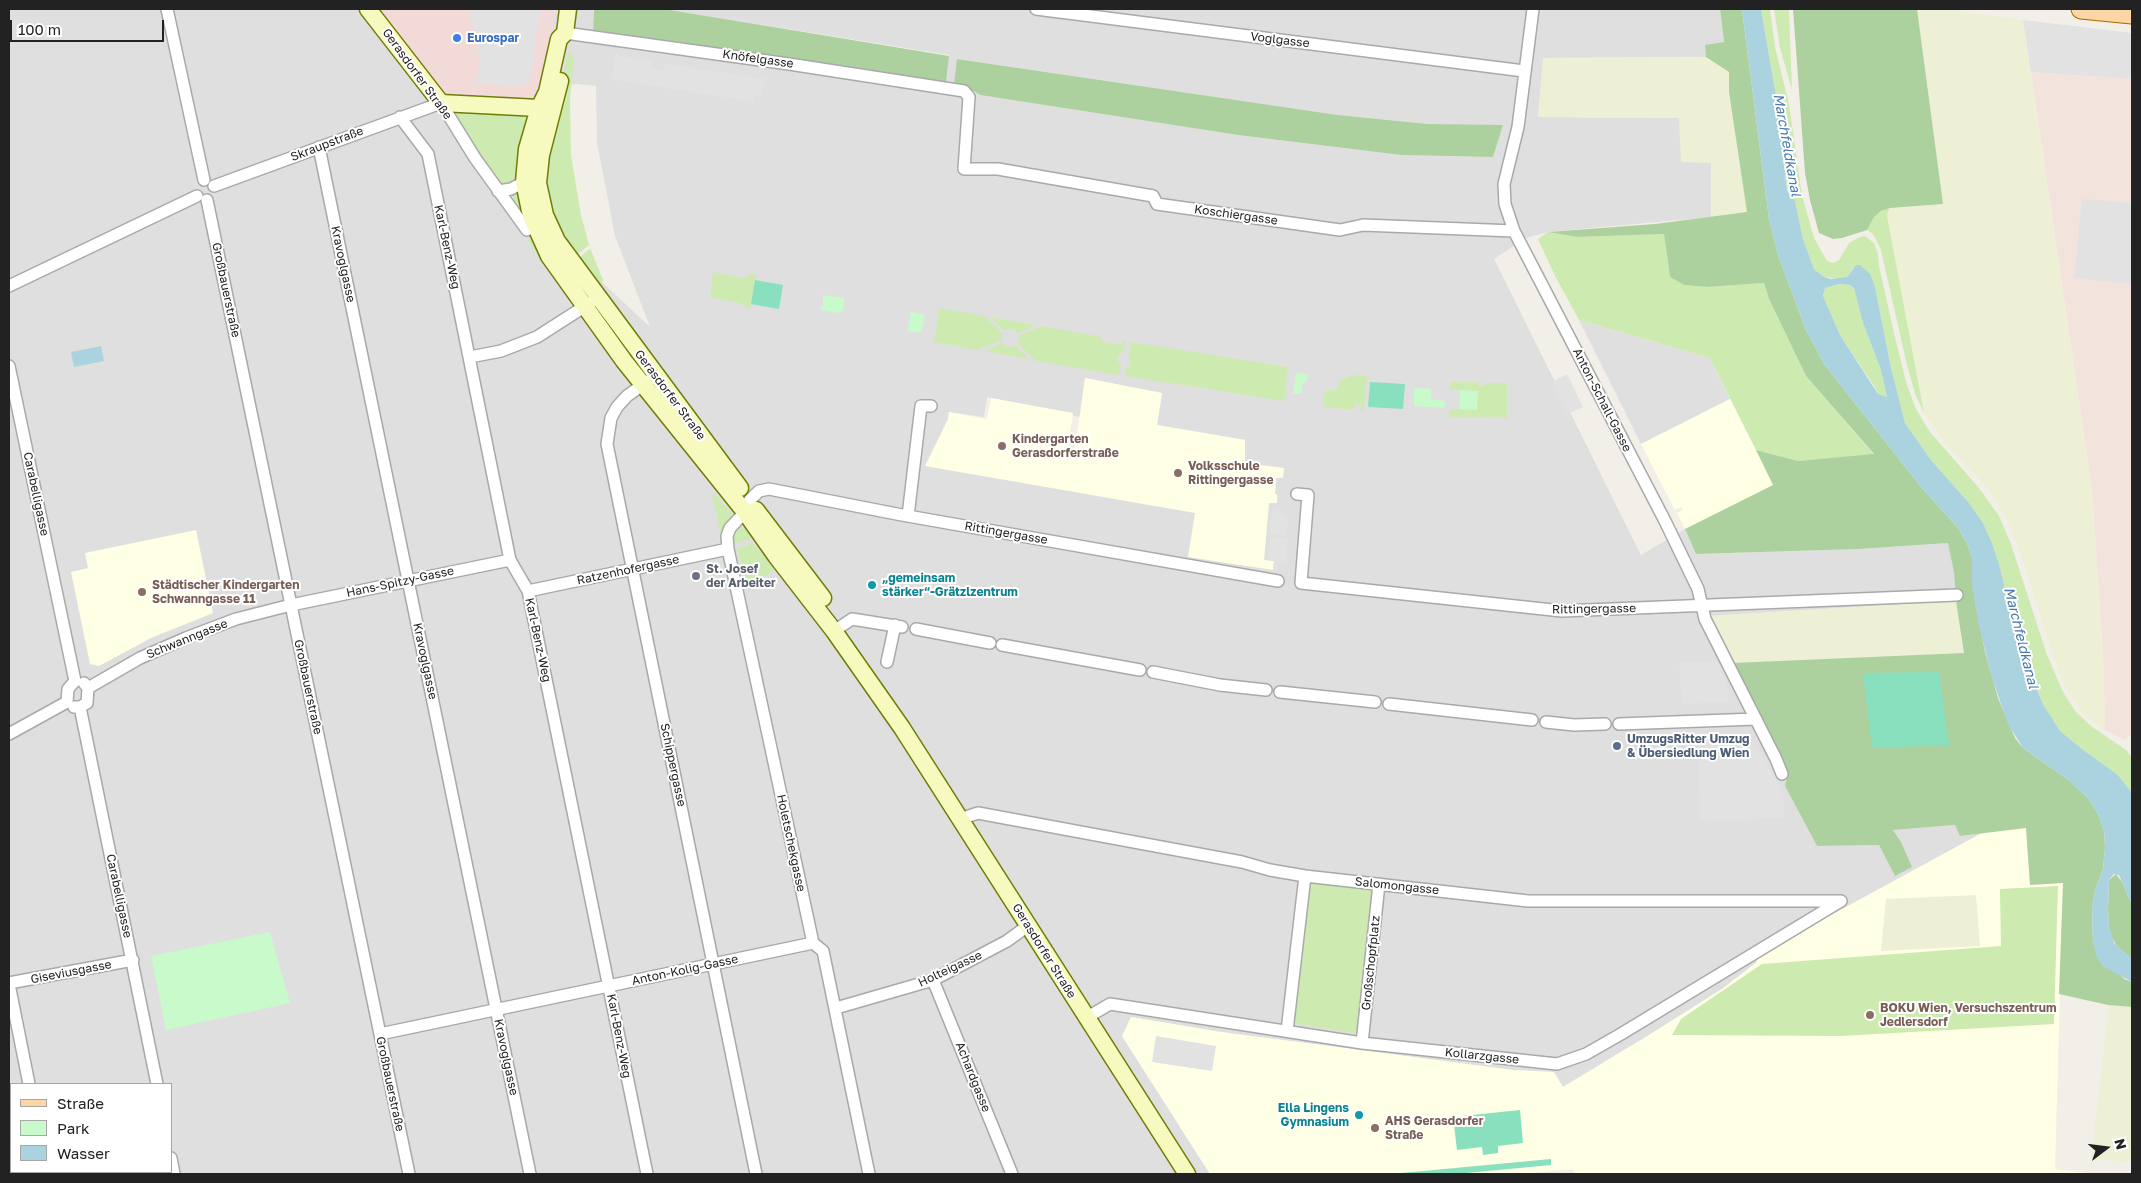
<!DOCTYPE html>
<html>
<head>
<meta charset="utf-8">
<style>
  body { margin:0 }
  #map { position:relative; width:2141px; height:1183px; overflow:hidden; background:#f2efe9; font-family:"Golos Text",sans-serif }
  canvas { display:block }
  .frame { position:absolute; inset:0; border:10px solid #222; pointer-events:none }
  .legend { position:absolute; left:10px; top:1083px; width:162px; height:90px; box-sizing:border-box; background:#fff; border:1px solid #a7a7a7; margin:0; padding:6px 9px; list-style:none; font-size:15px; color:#222 }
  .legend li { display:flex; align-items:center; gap:10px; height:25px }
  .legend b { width:25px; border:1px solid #a7a7a7 }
  .north { position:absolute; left:2081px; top:1123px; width:50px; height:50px; -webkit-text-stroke:4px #fff; paint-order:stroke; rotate:75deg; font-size:14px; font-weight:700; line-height:20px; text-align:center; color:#222 }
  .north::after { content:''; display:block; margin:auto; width:18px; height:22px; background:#222; clip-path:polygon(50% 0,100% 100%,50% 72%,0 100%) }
  .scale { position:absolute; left:10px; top:20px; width:154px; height:22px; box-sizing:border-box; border:2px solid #222; border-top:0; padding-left:6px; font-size:15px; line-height:18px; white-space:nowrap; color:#222; -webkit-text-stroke:4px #fff; paint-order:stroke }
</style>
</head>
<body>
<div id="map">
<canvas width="2141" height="1183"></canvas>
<div class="frame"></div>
<ul class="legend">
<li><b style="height:6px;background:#fcd6a4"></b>Straße</li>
<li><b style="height:14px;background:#c8facc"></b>Park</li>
<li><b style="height:14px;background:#aad3df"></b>Wasser</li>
</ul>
<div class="north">N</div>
<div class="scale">100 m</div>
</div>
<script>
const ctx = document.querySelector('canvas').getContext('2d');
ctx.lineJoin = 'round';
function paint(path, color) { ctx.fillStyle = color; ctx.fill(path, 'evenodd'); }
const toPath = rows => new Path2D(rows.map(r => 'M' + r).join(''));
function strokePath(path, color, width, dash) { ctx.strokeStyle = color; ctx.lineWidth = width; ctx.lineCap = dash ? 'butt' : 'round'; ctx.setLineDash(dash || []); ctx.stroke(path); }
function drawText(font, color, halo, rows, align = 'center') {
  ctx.font = font + ' "Golos Text",sans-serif'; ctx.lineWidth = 4; ctx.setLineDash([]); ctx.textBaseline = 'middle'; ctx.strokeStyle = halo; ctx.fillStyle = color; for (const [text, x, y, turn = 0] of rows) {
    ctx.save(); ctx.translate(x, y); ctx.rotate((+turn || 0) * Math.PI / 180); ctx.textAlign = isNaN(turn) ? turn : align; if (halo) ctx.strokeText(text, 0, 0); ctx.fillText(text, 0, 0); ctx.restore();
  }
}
const residential = toPath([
  [9,9,378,9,461,111,478,159,585,289,598,283,603,283,650,327,615,236,597,143,596,86,577,84,544,87,555,9,594,9,593,30,946,83,949,55,664,9,1720,9,1724,43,1705,45,1706,57,1544,58,1538,117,1679,118,1711,163,1711,217,1548,232,1526,238,1494,259,1641,555,1685,529,1696,554,1859,549,1948,543,1954,573,1956,601,1709,616,1788,773,1785,786,1817,846,1879,845,1895,876,1901,842,1892,830,1956,825,1960,836,1982,833,1756,956,1757,962,1722,989,1649,1035,1563,1087,1553,1072,1513,1070,1221,1032,1131,1017,1122,1036,1210,1174,9,1174],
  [958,59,1338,115,1428,124,1502,126,1493,157,1401,155,1238,135,980,95,972,90,954,84],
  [1085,378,1162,393,1157,425,1245,440,1245,463,1276,477,1275,494,1269,502,1264,560,1195,513,948,419,949,412,984,417,987,397,1080,417],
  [11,1084,171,1084,171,1172,11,1172],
  [1579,320,1710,358,1730,399,1641,444]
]);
const commercial = toPath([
  [378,9,555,9,544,87,524,114,461,111,438,89]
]);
const education = toPath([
  [1085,378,1162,393,1157,425,1245,440,1245,463,1284,468,1283,478,1276,478,1275,494,1277,494,1277,503,1269,503,1264,560,1274,561,1273,570,1188,557,1195,513,925,466,948,419,949,412,987,419,991,398,1073,413,1070,433,1064,434,1062,442,1069,444,1068,448,1075,449],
  [1730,399,1774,485,1685,529,1677,513,1683,510,1681,507,1675,510,1641,444],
  [196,530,213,613,151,638,99,666,90,664,71,572,88,568,85,553],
  [2026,828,2030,885,2063,883,2055,1169,2096,1174,1574,1174,1573,1169,1520,1174,1210,1174,1122,1036,1131,1017,1221,1032,1513,1070,1554,1072,1563,1087,1649,1035,1722,989,1757,962,1756,956,1982,833]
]);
const military = toPath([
  [2031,72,2132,79,2132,734,2124,740,2105,730,2103,656,2092,490]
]);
const farmland = toPath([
  [1917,9,1942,9,2023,20,2092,490,2103,656,2105,730,2082,713,2063,682,2046,636,2025,566,2010,526,2002,511,1986,487,1948,447,1924,413,1887,216,1889,208,1943,204],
  [1706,57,1729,72,1729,92,1748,212,1711,217,1711,163,1681,162,1679,118,1538,117,1543,58],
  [1956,601,1965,653,1732,663,1708,616],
  [1976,895,1980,946,1881,951,1886,899],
  [2109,1005,2132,1007,2132,1162,2091,1159]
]);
const grass = toPath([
  [1761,9,1770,9,1775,47,1789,104,1802,195,1814,238,1827,261,1833,263,1839,260,1849,243,1860,237,1865,236,1874,243,1878,254,1879,266,1894,333,1906,382,1916,409,1930,432,1979,488,1999,516,2011,544,2046,652,2062,690,2075,711,2091,726,2126,750,2132,757,2132,793,2118,775,2082,749,2060,731,2043,704,2020,651,1999,564,1992,543,1983,523,1969,503,1931,460,1905,423,1891,368,1875,287,1853,268,1847,277,1840,279,1824,277,1814,269,1803,239,1795,201,1787,191,1776,96],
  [1774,9,1789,9,1792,90,1780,48],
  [568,53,574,57,570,98,571,155,581,215,589,245,574,257,542,198,556,111],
  [464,108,524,114,528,119,520,173,509,184,501,185,496,182,456,119,458,113],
  [518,187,543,251,538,255,528,241,532,237,508,195],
  [1889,208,1887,216,1924,413,1915,394,1906,361,1881,250,1873,234,1867,230,1874,217,1881,211],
  [1548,232,1577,237,1664,234,1670,277,1684,285,1707,287,1764,283,1769,299,1806,376,1874,455,1798,461,1756,450,1710,358,1579,320,1555,276,1538,239],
  [589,249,591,250,603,280,602,284,598,283,580,257],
  [713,272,743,278,751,274,757,275,750,309,740,303,710,297],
  [1839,284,1850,285,1854,288,1863,323,1881,370,1887,397,1878,394,1874,386,1840,335,1823,297,1825,288],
  [939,308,984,316,1002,333,1001,340,977,350,934,342],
  [990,317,1036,325,1018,333,1012,329,1004,330],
  [1042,326,1102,337,1102,341,1112,343,1121,345,1122,340,1125,341,1123,352,1117,357,1118,362,1121,364,1119,375,1036,361,1018,343,1019,336],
  [1131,342,1288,367,1284,401,1125,376,1127,365,1129,367,1131,366,1129,356],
  [1002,343,1008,347,1016,346,1029,359,985,351],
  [1353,375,1367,376,1364,411,1361,411,1361,403,1355,403,1354,410,1324,407,1324,394,1327,390,1338,390,1339,381],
  [1451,382,1478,382,1478,386,1485,386,1485,383,1507,383,1507,418,1450,417,1450,409,1476,410,1478,391,1450,390],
  [714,493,734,516,722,538,712,495],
  [740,526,749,531,751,539,733,544,734,531],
  [753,543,768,561,774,571,748,584,747,582,744,583,737,549],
  [1310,880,1375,889,1359,1031,1355,1033,1292,1023],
  [2058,886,2054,1024,1841,1036,1672,1035,1681,1019,1762,964,2001,946,2000,889]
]);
const forest = toPath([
  [594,9,664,9,949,56,946,83,593,30],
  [1720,9,1742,9,1769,219,1778,255,1806,330,1824,364,1922,488,1958,528,1967,543,1972,558,1975,601,1985,652,1998,698,2015,738,2023,748,2070,781,2088,798,2098,814,2104,831,2105,848,2103,869,2095,891,2092,907,2093,942,2124,979,2132,982,2132,1007,2108,1005,2059,994,2063,883,2030,885,2026,828,1960,836,1955,825,1893,830,1901,842,1912,867,1895,876,1879,845,1817,846,1785,786,1788,773,1732,663,1964,653,1956,601,1954,573,1948,543,1859,549,1696,554,1685,529,1773,485,1756,450,1798,461,1874,454,1806,376,1769,299,1764,283,1707,287,1684,285,1670,277,1664,234,1577,237,1548,232,1655,224,1747,212,1729,92,1729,72,1706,57,1705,45,1724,42],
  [1793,9,1917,9,1943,204,1890,208,1881,211,1874,217,1867,230,1842,238,1833,239,1819,233,1810,200,1805,173],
  [957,59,1338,115,1428,124,1503,125,1493,157,1401,155,1238,135,980,95,972,90,954,84],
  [2116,874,2122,882,2132,905,2132,959,2117,946,2112,938,2109,927,2108,910,2109,880]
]);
const park = toPath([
  [823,295,844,298,843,310,839,313,821,310,823,305],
  [911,312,925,315,921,333,908,331],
  [1296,373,1307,374,1307,380,1303,383,1301,394,1293,394],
  [1414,388,1431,389,1431,399,1445,401,1445,408,1414,406],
  [1460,390,1478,391,1477,410,1459,409],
  [270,932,290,1003,166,1030,151,956]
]);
const pitch = toPath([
  [755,280,783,285,779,309,751,304],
  [1370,382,1405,384,1403,409,1368,407],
  [1939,672,1949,745,1872,748,1863,673],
  [1520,1110,1523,1143,1498,1146,1498,1153,1483,1155,1482,1147,1457,1150,1453,1117],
  [1551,1159,1551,1165,1456,1174,1391,1174]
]);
const parking = toPath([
  [469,9,540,9,531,76,528,82,517,86,476,83,480,61],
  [2023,20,2132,33,2132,79,2031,72],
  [615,55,652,62,651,69,663,71,665,64,765,79,763,93,762,95,756,95,754,102,611,79],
  [2082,199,2132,203,2132,284,2074,278],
  [1567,374,1583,407,1568,414,1552,382],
  [1272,510,1283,512,1283,517,1286,513,1288,521,1286,536,1269,534],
  [1270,537,1288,538,1286,563,1279,562,1278,571,1273,570,1274,561,1267,560],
  [1717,661,1728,689,1729,702,1682,704,1679,663],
  [1751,740,1752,747,1759,750,1778,780,1777,783,1784,797,1784,818,1700,821,1698,741],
  [1156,1036,1216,1046,1212,1071,1152,1062]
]);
const water = toPath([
  [1742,9,1761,9,1776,96,1787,191,1795,201,1803,239,1814,269,1824,277,1831,279,1847,277,1856,265,1860,265,1870,274,1875,287,1891,368,1905,423,1931,460,1969,503,1983,523,1992,543,1999,564,2020,651,2043,704,2060,731,2082,749,2118,775,2132,793,2132,905,2122,882,2119,875,2114,874,2109,880,2108,910,2109,927,2114,943,2132,959,2132,982,2102,966,2096,955,2093,942,2092,907,2095,891,2103,869,2105,848,2104,831,2098,814,2088,798,2070,781,2023,748,2008,724,1991,675,1979,625,1972,585,1972,558,1967,543,1958,528,1922,488,1824,364,1806,330,1778,255,1769,219],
  [1839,284,1850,285,1854,288,1863,323,1881,370,1887,397,1878,394,1840,335,1823,296,1825,288],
  [101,346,104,361,74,367,71,352]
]);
const street = toPath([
  [167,9,204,180],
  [1036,9,1524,71],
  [1533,9,1518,127,1504,184,1505,204,1514,231,1665,521,1698,589,1705,619,1776,759,1782,774],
  [565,33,789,64,964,91,969,97,964,169,998,169,1153,196,1157,204,1340,230,1363,225,1514,231],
  [400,117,428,154,510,560,528,591,647,1174],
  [319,147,530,1174],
  [214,186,441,103,475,158,527,230],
  [498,191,511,189,524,182],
  [207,200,409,1174],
  [9,286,197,196],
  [470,357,501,351,537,337,590,303],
  [9,366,75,681],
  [648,381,627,396,617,407,611,418,607,444,756,1174],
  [1297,494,1308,495,1301,583,1562,611,1957,595],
  [908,516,921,406,931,406],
  [528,591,728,549],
  [916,629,990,643],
  [834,631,852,619,902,627],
  [1002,645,1140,670],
  [887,662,895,625],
  [1153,672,1220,685,1266,690],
  [88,688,140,658,186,638,236,619,291,605,510,560],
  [1280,692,1375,702],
  [67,702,68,689,75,681],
  [1389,704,1532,720],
  [74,707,80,707,87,703,88,688,84,683],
  [80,707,157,1084],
  [1546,722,1574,725,1605,724],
  [1619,724,1756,719],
  [9,734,67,702],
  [960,819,978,813,1242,862,1270,870,1305,876,1528,901,1841,901],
  [933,980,1012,1174],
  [9,983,133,960],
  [9,984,29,1084],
  [836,1008,933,980,1007,941,1029,925],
  [1086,1018,1110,1004,1362,1043,1557,1064,1586,1054,1621,1034,1839,902],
  [1287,1031,1305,876],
  [380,1034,813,943],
  [1362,1043,1379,884],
  [171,1158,174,1174],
  [47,1172,47,1174],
  [869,1174,823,951,813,943,728,549,727,536,730,528,745,512,749,501,759,491,769,489,902,515,1278,581]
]);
const secondary = toPath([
  [368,9,441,103,539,108],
  [568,9,565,33,559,39,547,92,539,108,527,149,524,182,531,216,549,256,624,361,745,512,776,556,834,631,902,728,1187,1174],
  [560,81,541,155,538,183,545,215,557,241,740,488],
  [756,510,823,598]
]);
const primary = toPath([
  [2081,9,2132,14]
]);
const markers = [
  [457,38,5,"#3f7fe0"],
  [1002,446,5,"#8d6e63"],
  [1178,473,5,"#8d6e63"],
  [696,576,5,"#6b7280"],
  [872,585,5,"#0f9aa8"],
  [142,592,5,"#8d6e63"],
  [1617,746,5,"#5c6f8a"],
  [1870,1015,5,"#8d6e63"],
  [1359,1115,5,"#0f9aa8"],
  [1375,1128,5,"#8d6e63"]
];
const shopNames = [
  ["Eurospar",467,38]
];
const streetNames = [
  ["Voglgasse",1280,40,7],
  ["Knöfelgasse",758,59,8],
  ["Gerasdorfer Straße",417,74,54],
  ["Skraupstraße",327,144,-21],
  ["Koschiergasse",1236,215,8],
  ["Karl-Benz-Weg",447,247,78],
  ["Kravoglgasse",343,264,78],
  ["Großbauerstraße",226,290,78],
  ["Gerasdorfer Straße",670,395,53],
  ["Anton-Schall-Gasse",1602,400,63],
  ["Carabelligasse",36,494,78],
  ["Rittingergasse",1006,533,10],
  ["Ratzenhofergasse",628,570,-12],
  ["Hans-Spitzy-Gasse",400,582,-12],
  ["Rittingergasse",1594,609,-1],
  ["Schwanngasse",187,639,-22],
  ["Karl-Benz-Weg",538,640,78],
  ["Kravoglgasse",425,661,78],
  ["Großbauerstraße",308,687,78],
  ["Schippergasse",673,765,78],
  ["Holetschekgasse",791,843,78],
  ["Salomongasse",1397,886,6],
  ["Carabelligasse",119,896,78],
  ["Gerasdorfer Straße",1044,951,58],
  ["Großschopfplatz",1371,963,-84],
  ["Holteigasse",950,969,-25],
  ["Anton-Kolig-Gasse",685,970,-12],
  ["Giseviusgasse",71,972,-11],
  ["Karl-Benz-Weg",619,1036,79],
  ["Kollarzgasse",1482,1056,6],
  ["Kravoglgasse",506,1057,78],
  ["Achardgasse",973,1077,68],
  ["Großbauerstraße",390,1084,78]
];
const educationNames = [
  ["Kindergarten",1012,439],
  ["Gerasdorferstraße",1012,453],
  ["Volksschule",1188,466],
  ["Rittingergasse",1188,480],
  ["Städtischer Kindergarten",152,585],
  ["Schwanngasse 11",152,599],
  ["BOKU Wien, Versuchszentrum",1880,1008],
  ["Jedlersdorf",1880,1022],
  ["AHS Gerasdorfer",1385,1121],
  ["Straße",1385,1135]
];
const worshipNames = [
  ["St. Josef",706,569],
  ["der Arbeiter",706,583]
];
const cultureNames = [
  ["„gemeinsam",882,578],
  ["stärker“-Grätzlzentrum",882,592],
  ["Ella Lingens",1349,1108,"right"],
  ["Gymnasium",1349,1122,"right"]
];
const serviceNames = [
  ["UmzugsRitter Umzug",1627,739],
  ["& Übersiedlung Wien",1627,753]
];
const waterNames = [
  ["Marchfeldkanal",1787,145,80],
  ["Marchfeldkanal",2021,638,76]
];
paint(residential, '#e0dfdf');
paint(commercial, '#f2dad9');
paint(education, '#ffffe5');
paint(military, '#f3e3dd');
paint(farmland, '#eef0d5');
paint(grass, '#cdebb0');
paint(forest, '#add19e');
paint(park, '#c8facc');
paint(pitch, '#88e0be');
paint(parking, '#e2e2e2');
paint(water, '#aad3df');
strokePath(street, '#a9a9a9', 14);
strokePath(secondary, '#707d05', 19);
strokePath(primary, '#a06b00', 21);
strokePath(street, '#fff', 11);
strokePath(secondary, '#f7fabf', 16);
strokePath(primary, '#fcd6a4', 19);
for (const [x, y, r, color] of markers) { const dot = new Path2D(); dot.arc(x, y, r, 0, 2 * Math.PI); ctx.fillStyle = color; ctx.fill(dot); strokePath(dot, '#fff', 2); }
drawText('bold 12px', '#366cbe', '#fff', shopNames, 'left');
drawText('12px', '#222', '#fff', streetNames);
drawText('bold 12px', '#785e54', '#fff', educationNames, 'left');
drawText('bold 12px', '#5b616d', '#fff', worshipNames, 'left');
drawText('bold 12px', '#0d838f', '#fff', cultureNames, 'left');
drawText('bold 12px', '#4e5e75', '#fff', serviceNames, 'left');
drawText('italic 14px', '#4a7aab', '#fff', waterNames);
</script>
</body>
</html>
